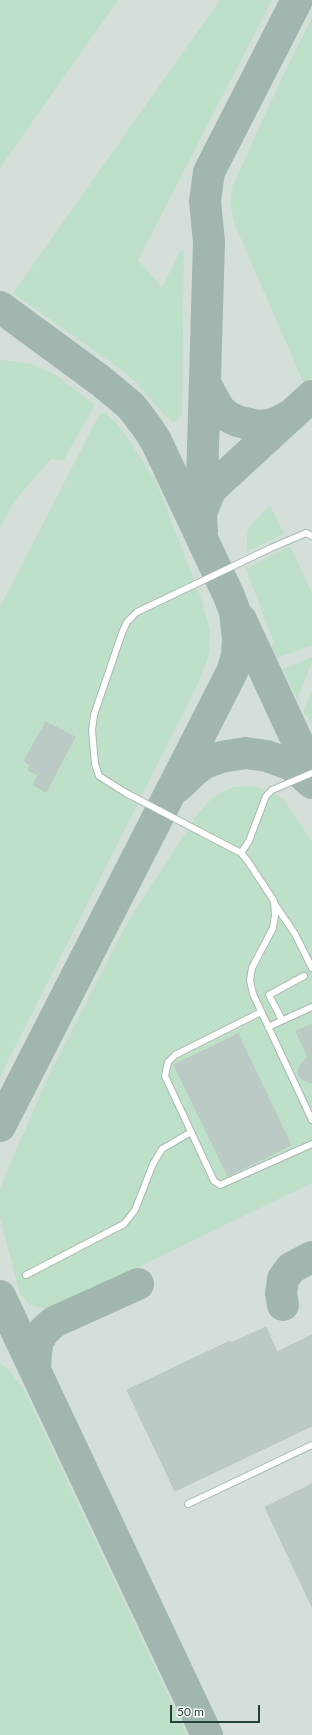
<!DOCTYPE html>
<html>
<head>
<meta charset="utf-8">
<style>
  body { margin:0 }
  #map { position:relative; width:312px; height:1735px; overflow:hidden; background:#e6efeb; font-family:Lato,sans-serif }
  canvas { display:block }
  .scale { position:absolute; left:170px; top:1705px; width:90px; height:18px; box-sizing:border-box; border:2px solid #24423a; border-top:0; padding-left:5px; font-size:12px; line-height:14px; white-space:nowrap; color:#24423a; -webkit-text-stroke:3px #f7fbf9; paint-order:stroke }
</style>
</head>
<body>
<div id="map">
<canvas width="312" height="1735"></canvas>
<div class="scale">50 m</div>
</div>
<script>
const ctx = document.querySelector('canvas').getContext('2d');
ctx.lineJoin = 'round';
function paint(path, color) { ctx.fillStyle = color; ctx.fill(path, 'evenodd'); }
const toPath = rows => new Path2D(rows.map(r => 'M' + r).join(''));
function strokePath(path, color, width, dash) { ctx.strokeStyle = color; ctx.lineWidth = width; ctx.lineCap = dash ? 'butt' : 'round'; ctx.setLineDash(dash || []); ctx.stroke(path); }
const built = toPath([
  [0,0,312,0,312,1735,0,1735]
]);
const green = toPath([
  [0,0,118,0,0,168],
  [220,0,272,0,138,260,162,287,181,250,184,252,182,414,178,420,173,422,168,419,137,383,119,368,13,293],
  [312,17,312,377,304,384,235,225,230,204,233,185,285,71],
  [0,360,5,360,31,364,54,374,95,405,63,461,51,459,13,503,0,528],
  [100,413,106,413,120,427,156,481,202,601,210,631,209,653,201,676,189,702,0,1077,0,607],
  [270,505,284,534,247,551,247,534,250,526],
  [290,546,312,593,312,645,278,658,271,647,274,643,246,569],
  [312,657,312,662,297,699,283,669],
  [312,690,312,723,303,712],
  [247,786,261,788,283,799,312,841,312,1183,58,1306,46,1309,30,1305,20,1294,0,1218,0,1189,9,1166,49,1075,127,923,197,815,207,803,218,794,234,787],
  [0,1363,9,1370,25,1391,187,1735,0,1735]
]);
const taxiway = toPath([
  [0,307,101,381,131,406,147,427,156,441,229,596,235,612,238,639,237,655,232,672,0,1126],
  [205,383,219,409,227,416,237,421,258,426,268,425,276,423,289,416],
  [202,511,210,490,312,396],
  [202,530,201,516,209,242,205,201,209,172,297,0],
  [241,620,312,773],
  [177,787,195,770,205,763,221,757,246,753,267,756,289,764,299,771,312,783],
  [0,1296,207,1735],
  [283,1305,281,1294,283,1279,291,1268,312,1257],
  [35,1369,36,1351,38,1341,44,1331,54,1322,138,1284]
]);
const building = toPath([
  [46,722,75,737,46,792,33,785,38,775,28,770,30,765,24,761,46,722],
  [312,1024,312,1083,305,1081,299,1076,298,1072,300,1065,308,1057,296,1031,312,1024],
  [238,1034,291,1145,228,1176,174,1065,238,1034],
  [266,1327,277,1352,312,1335,312,1426,175,1491,127,1390,230,1341,231,1343,266,1327],
  [312,1484,312,1607,265,1507,312,1484]
]);
const service = toPath([
  [312,536,306,533,271,548,137,612,127,622,122,633,94,715,92,730,95,764,99,776,126,793,241,853,247,860,274,901,275,915,273,928,252,968,250,980,253,994,312,1120],
  [241,853,249,841,266,796,272,790,312,773],
  [274,903,295,934,312,968],
  [261,1012,175,1055,168,1062,165,1076,214,1181,220,1185,312,1144],
  [282,1020,269,995,304,976],
  [268,1027,312,1007],
  [26,1275,124,1224,135,1210,153,1164,162,1149,191,1132],
  [188,1504,312,1445]
]);
paint(built, '#d4dfda');
paint(green, '#bfe0c8');
strokePath(taxiway, '#a2b6b0', 32);
paint(building, '#bbcac4');
strokePath(building, '#b8c9c2', 1);
strokePath(service, '#a8b8b2', 8);
strokePath(service, '#fff', 6);
</script>
</body>
</html>
